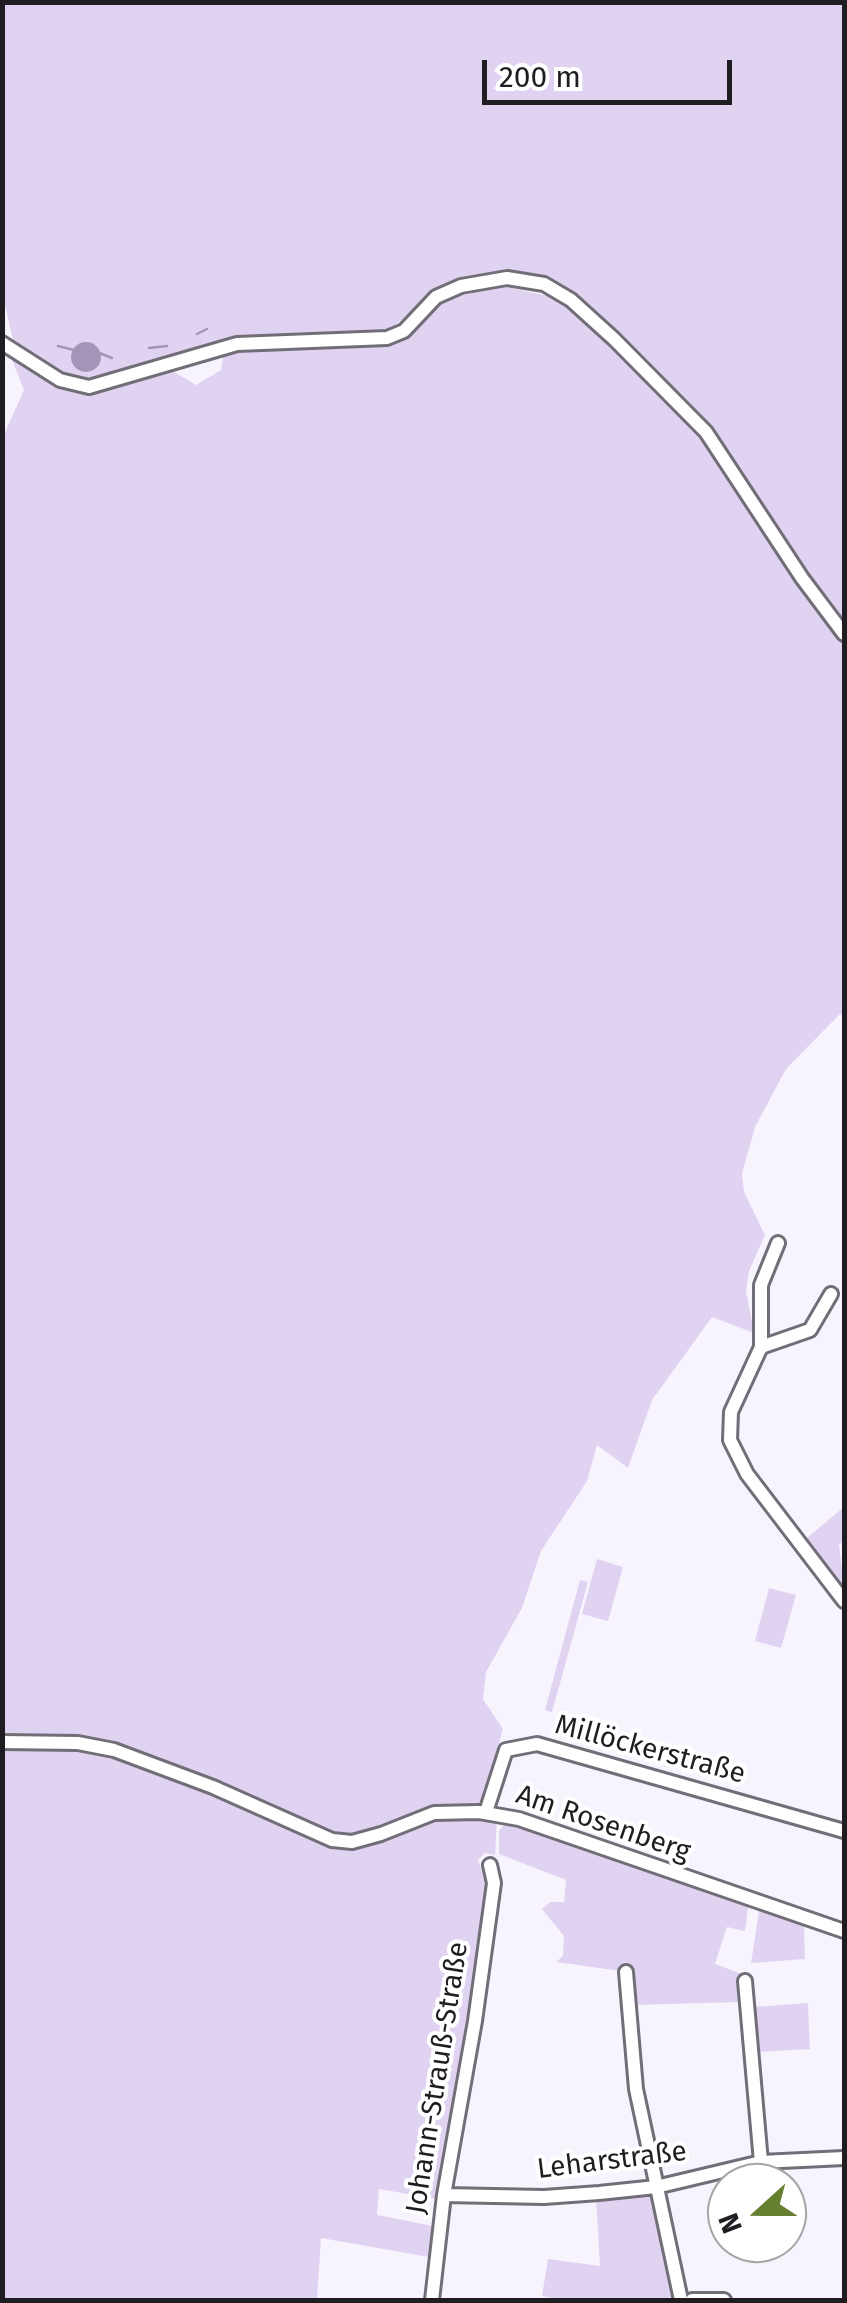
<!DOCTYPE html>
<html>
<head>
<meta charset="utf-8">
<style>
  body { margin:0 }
  #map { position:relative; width:847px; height:2303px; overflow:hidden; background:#f8f4fe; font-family:"Fira Sans",sans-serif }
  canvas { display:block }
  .frame { position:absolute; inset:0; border:5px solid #1f1d21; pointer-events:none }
  .north { position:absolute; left:707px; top:2163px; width:100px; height:100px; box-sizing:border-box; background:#fff; border:2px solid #a5a5a6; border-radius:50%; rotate:249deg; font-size:28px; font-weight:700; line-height:40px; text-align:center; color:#1f1d21 }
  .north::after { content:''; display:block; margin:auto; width:35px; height:45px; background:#677f31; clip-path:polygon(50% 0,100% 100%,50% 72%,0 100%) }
  .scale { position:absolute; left:482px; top:60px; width:250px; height:45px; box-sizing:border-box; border:5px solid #1f1d21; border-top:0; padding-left:12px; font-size:30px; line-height:35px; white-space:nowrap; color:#1f1d21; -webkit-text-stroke:8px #fff; paint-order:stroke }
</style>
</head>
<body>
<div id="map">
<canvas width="847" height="2303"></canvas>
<div class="frame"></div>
<div class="north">N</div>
<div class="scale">200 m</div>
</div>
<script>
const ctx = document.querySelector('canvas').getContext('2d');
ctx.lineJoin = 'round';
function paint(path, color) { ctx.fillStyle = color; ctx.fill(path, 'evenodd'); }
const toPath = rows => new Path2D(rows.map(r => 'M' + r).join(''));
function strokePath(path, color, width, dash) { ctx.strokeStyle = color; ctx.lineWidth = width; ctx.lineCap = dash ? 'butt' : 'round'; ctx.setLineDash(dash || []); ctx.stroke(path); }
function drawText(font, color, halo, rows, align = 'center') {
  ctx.font = font + ' "Fira Sans",sans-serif'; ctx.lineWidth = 8; ctx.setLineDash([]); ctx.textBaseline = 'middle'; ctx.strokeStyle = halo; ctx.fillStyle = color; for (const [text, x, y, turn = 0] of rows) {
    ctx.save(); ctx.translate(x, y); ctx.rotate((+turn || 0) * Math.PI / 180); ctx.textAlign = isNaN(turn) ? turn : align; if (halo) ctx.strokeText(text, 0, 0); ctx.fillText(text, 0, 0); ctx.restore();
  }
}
const green = toPath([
  [3,3,844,3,844,626,798,564,733,459,705,424,536,276,510,273,438,290,388,331,241,337,95,381,72,381,14,345,3,295],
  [501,286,553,297,586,322,685,420,721,460,804,589,844,642,844,1017,840,1014,786,1069,755,1127,742,1174,744,1192,765,1235,749,1271,746,1291,754,1333,712,1317,652,1400,628,1468,597,1445,587,1481,541,1551,522,1608,486,1672,483,1699,503,1729,481,1806,436,1818,497,1818,495,1855,485,1853,478,1860,488,1887,457,2104,437,2199,379,2189,377,2215,433,2226,429,2257,321,2238,317,2300,3,2300,2,439,24,390,8,350,62,386,87,393,169,369,196,385,221,370,224,353,393,341,416,330,440,301],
  [844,1507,844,1542,839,1544,844,1587,807,1538],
  [597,1559,623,1567,608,1621,582,1614],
  [580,1580,588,1582,552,1712,545,1710],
  [769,1588,796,1595,781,1648,755,1641],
  [507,1821,748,1907,745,1931,727,1927,715,1964,742,1974,742,2002,632,2005,621,1971,556,1962,563,1956,564,1936,542,1909,550,1902,564,1902,566,1880,499,1854,499,1831],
  [759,1911,804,1925,805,1959,751,1963],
  [808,2003,810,2049,757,2052,754,2007],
  [645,2193,651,2198,674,2300,563,2300,542,2296,548,2259,600,2266,596,2199]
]);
const water = toPath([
  '71 357a15 15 0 1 1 30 0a15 15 0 1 1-30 0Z'
]);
const stream = toPath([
  [197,334,207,329],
  [58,346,74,350],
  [149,348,167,346],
  [97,352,112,358]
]);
const minor = toPath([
  [2,343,60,380,89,387,237,344,387,338,404,331,436,297,461,286,507,278,544,284,571,300,614,339,706,432,802,578,844,634],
  [778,1243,761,1285,761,1347,731,1412,730,1440,747,1474,844,1601],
  [761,1347,810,1330,831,1294],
  [2,1742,78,1743,114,1750,213,1787,332,1840,352,1842,381,1834,434,1813,479,1812,519,1819,844,1931],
  [486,1812,506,1750,537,1744,844,1831],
  [626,1972,636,2089,681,2300],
  [745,1981,761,2162],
  [444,2195,544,2197,599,2193,656,2187,761,2162,844,2158],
  [432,2300,444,2195,475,2021,494,1883,490,1865],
  [692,2300,724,2300]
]);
const streetNames = [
  ["Millöckerstraße",650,1750,15],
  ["Am Rosenberg",603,1824,19],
  ["Johann-Strauß-Straße",438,2078,-81],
  ["Leharstraße",612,2161,-7]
];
paint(green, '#e0d3f2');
paint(water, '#a495b8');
strokePath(stream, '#a495b8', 2.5);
strokePath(minor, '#726e77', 18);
strokePath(minor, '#fff', 12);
drawText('28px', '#1f1d21', '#fff', streetNames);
</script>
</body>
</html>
